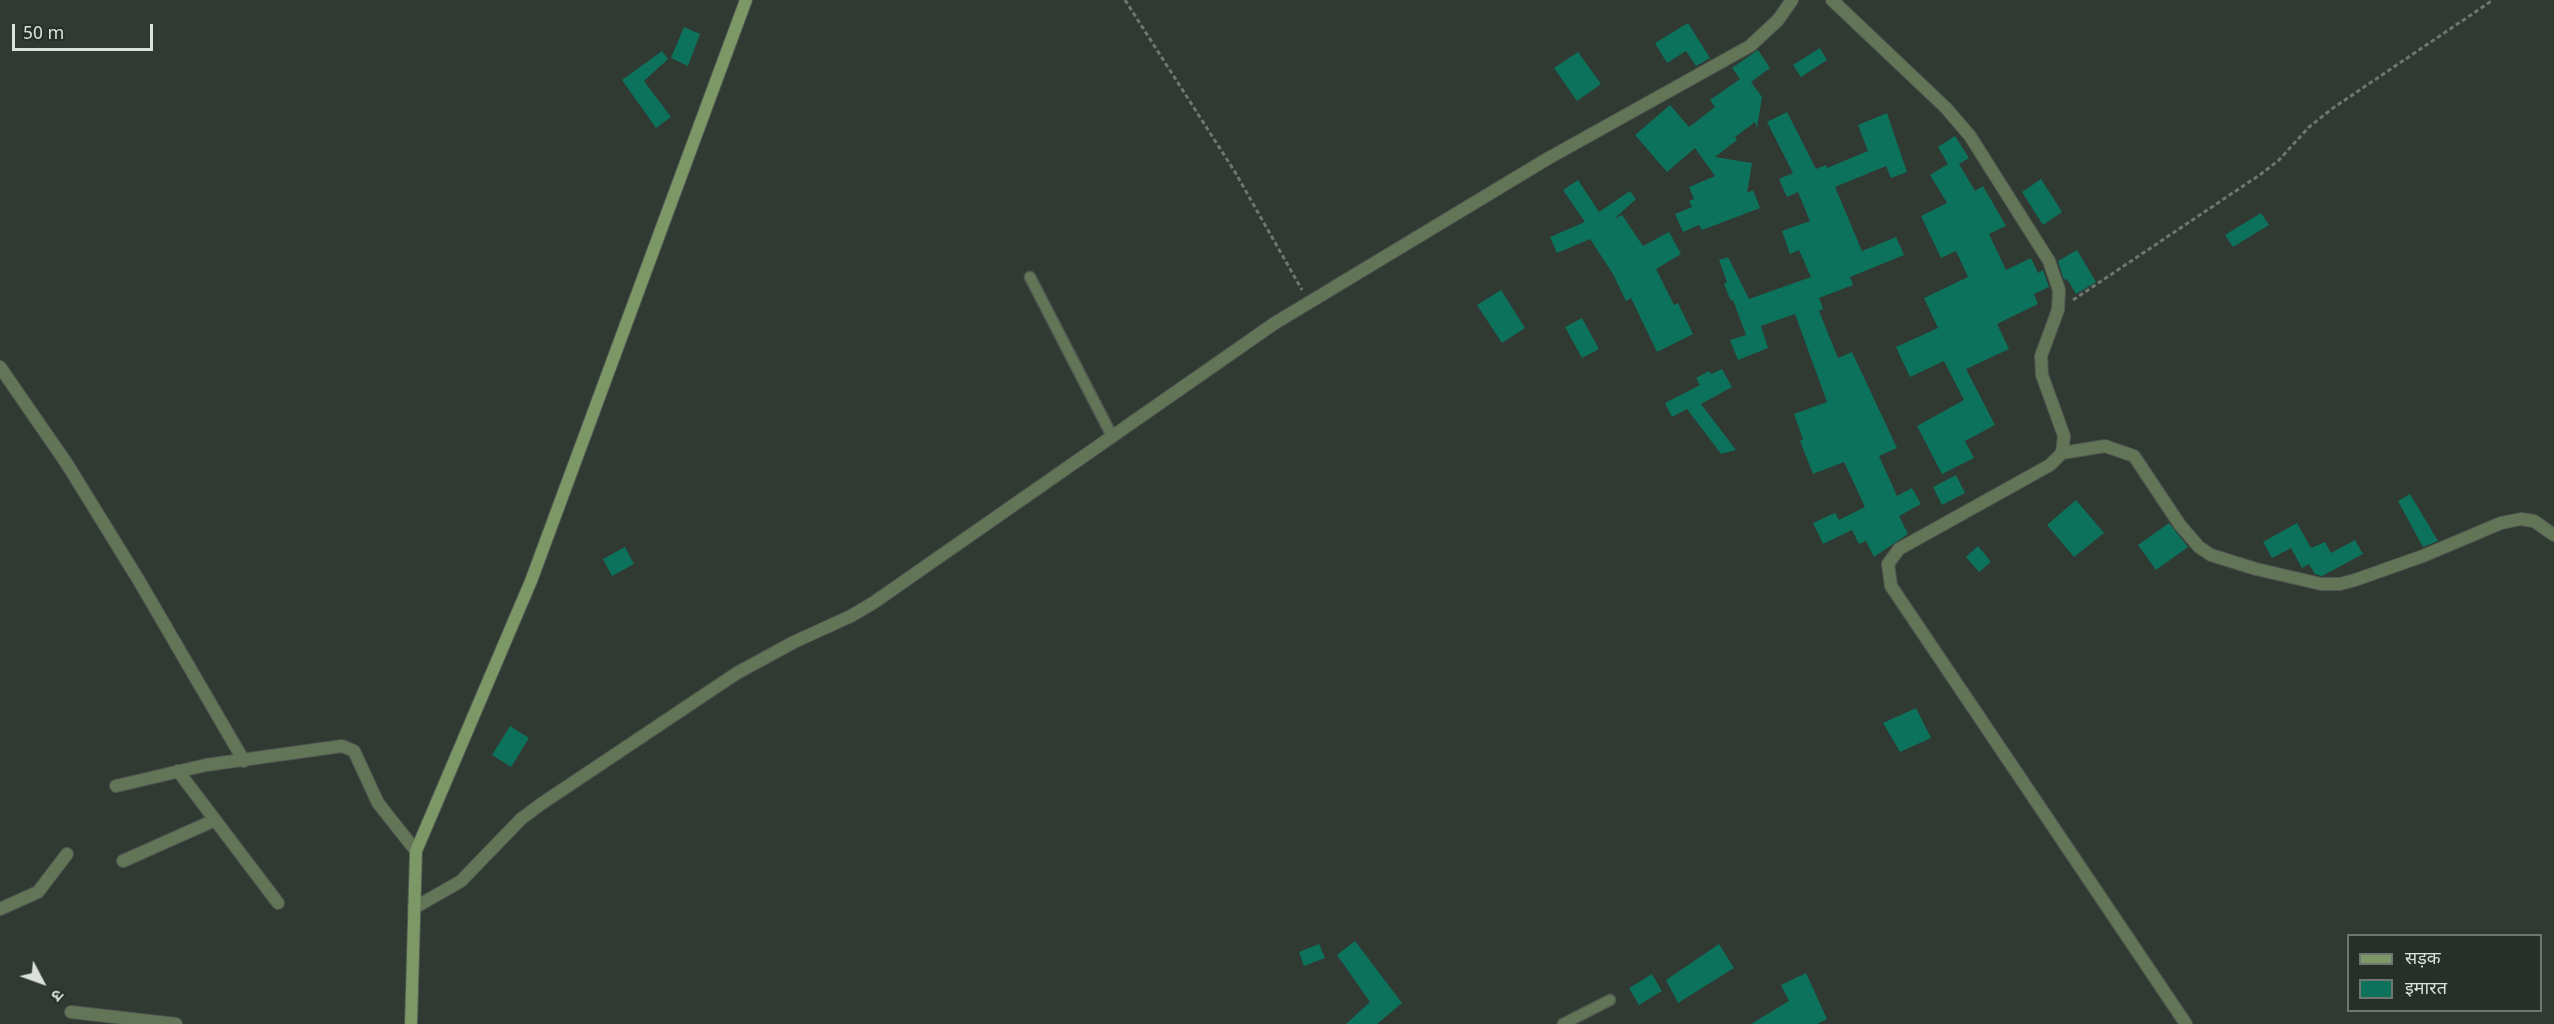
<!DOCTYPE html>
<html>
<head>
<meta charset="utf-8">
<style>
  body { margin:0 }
  #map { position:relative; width:2554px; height:1024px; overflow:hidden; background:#303932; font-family:Georgia,"Noto Sans Devanagari",serif }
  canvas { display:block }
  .legend { position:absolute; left:2347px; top:934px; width:195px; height:78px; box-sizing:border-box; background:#262f28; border:2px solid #6f7670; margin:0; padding:8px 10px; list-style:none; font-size:18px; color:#dce1dd }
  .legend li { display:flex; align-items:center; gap:12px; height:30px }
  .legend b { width:30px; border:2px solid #6f7670 }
  .north { position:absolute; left:12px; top:952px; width:60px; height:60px; -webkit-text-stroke:4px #262f28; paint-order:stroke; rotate:131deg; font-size:16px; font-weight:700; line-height:24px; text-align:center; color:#dce1dd }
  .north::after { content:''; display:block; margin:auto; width:21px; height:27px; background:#dce1dd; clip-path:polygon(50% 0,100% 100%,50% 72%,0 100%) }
  .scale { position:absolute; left:12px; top:24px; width:141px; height:27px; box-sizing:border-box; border:3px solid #dce1dd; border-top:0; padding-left:8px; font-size:18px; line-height:21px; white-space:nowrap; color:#dce1dd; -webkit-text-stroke:4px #262f28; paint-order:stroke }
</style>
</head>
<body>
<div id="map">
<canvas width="2554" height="1024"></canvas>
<ul class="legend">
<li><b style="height:8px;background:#7c9867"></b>सड़क</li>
<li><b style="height:16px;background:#0d725c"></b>इमारत</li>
</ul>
<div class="north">उ</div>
<div class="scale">50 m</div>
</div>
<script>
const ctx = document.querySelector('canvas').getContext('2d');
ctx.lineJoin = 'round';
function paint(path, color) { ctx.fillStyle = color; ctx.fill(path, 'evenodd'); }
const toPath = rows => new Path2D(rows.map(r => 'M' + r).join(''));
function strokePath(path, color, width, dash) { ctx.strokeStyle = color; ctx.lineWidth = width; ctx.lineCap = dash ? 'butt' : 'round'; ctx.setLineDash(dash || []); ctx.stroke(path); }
const building = toPath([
  [1688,23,1710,58,1696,66,1686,51,1667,63,1655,43],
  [684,27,700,34,688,66,671,58],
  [1820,48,1827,60,1801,77,1793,65],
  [1758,50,1770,68,1751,82,1762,97,1757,128,1755,122,1735,137,1737,140,1715,157,1752,163,1747,193,1753,190,1760,208,1702,230,1699,225,1683,232,1675,214,1692,207,1689,201,1694,199,1689,187,1715,176,1695,148,1667,172,1635,135,1670,105,1689,127,1715,107,1710,100,1740,79,1732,68],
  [662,51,668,59,644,81,671,117,656,128,622,80],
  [1578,52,1601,84,1577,101,1554,68],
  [1787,112,1816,169,1826,165,1827,168,1868,151,1858,125,1887,113,1907,172,1891,178,1886,166,1835,187,1862,251,1896,237,1904,255,1850,277,1853,285,1819,298,1823,309,1819,311,1838,358,1852,352,1897,448,1879,456,1897,496,1912,488,1921,504,1899,516,1908,534,1874,557,1866,541,1859,544,1852,530,1823,544,1813,523,1835,513,1839,520,1865,507,1844,462,1813,474,1800,441,1803,439,1794,414,1827,402,1795,314,1761,326,1768,348,1738,360,1730,340,1746,335,1733,300,1731,301,1724,284,1727,282,1719,260,1728,257,1749,299,1811,277,1799,250,1790,254,1782,231,1810,221,1798,192,1787,197,1779,179,1793,173,1767,122],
  [1955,136,1969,158,1959,164,1975,191,1983,186,2006,226,1989,234,2006,270,2031,258,2038,273,2043,270,2049,287,2034,294,2038,304,1997,324,2009,349,1966,369,1995,425,1965,441,1974,458,1942,474,1917,426,1964,400,1944,361,1910,377,1896,347,1938,328,1924,298,1968,277,1956,251,1941,258,1921,216,1947,203,1930,175,1948,164,1938,147],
  [2041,179,2062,212,2043,225,2022,192],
  [1578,180,1599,212,1630,191,1636,199,1614,219,1622,215,1643,246,1669,232,1681,254,1656,269,1674,305,1678,303,1693,334,1657,352,1631,298,1626,301,1613,274,1590,239,1557,253,1550,237,1585,222,1563,190],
  [2261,213,2269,225,2233,247,2225,235],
  [2077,250,2096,282,2076,294,2067,279,2064,280,2058,261],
  [1501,290,1525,328,1502,343,1477,305],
  [1582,318,1599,349,1582,358,1565,327],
  [1722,369,1732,387,1701,404,1736,450,1721,454,1687,409,1672,417,1665,403,1700,385,1696,378,1709,371,1711,374],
  [1956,475,1965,493,1942,505,1933,487],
  [2410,494,2438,541,2423,547,2398,501],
  [2076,500,2104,533,2074,557,2047,525],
  [2169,523,2188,547,2156,570,2138,545],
  [2297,523,2311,548,2325,542,2331,553,2355,540,2363,554,2322,576,2315,574,2309,564,2302,568,2291,548,2272,558,2263,542],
  [1978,546,1991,562,1979,572,1966,557],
  [625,547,634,564,612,576,603,559],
  [1916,708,1931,738,1900,752,1883,723],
  [510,726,529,738,511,767,492,755],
  [1355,941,1402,1003,1377,1024,1346,1024,1370,1002,1337,955],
  [1319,944,1325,958,1304,966,1299,952],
  [1719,944,1734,968,1678,1003,1666,980],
  [1806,973,1827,1019,1817,1024,1751,1024,1789,1001,1781,985],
  [1652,974,1662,991,1639,1005,1629,988]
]);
const path = toPath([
  [1125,0,1235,172,1302,290],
  [2073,300,2261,174,2279,160,2309,127,2333,108,2493,0]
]);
const service = toPath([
  [1030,277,1112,436],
  [1563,1024,1610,1000]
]);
const minor = toPath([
  [1832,0,1946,108,1970,136,2049,261,2059,290,2058,310,2041,356,2042,375,2064,436,2062,453,2050,465,1899,549,1888,564,1891,586,2186,1024],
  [0,367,67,464,138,579,244,761],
  [2062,453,2105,446,2134,456,2180,525,2199,547,2211,555,2256,569,2321,584,2340,584,2355,580,2423,556,2501,523,2521,519,2534,521,2554,535],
  [178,771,278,903],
  [116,786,206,765,342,746,354,751,378,803,416,851],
  [123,861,215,820],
  [414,908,461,881,521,819,541,804,737,673,794,642,851,616,873,603,1275,323,1547,159,1750,46,1778,20,1792,0],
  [0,909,38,892,67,854],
  [71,1012,176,1024]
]);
const secondary = toPath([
  [411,1024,416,851,531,581,746,0]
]);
paint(building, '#0d725c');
strokePath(service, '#4f5751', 13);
strokePath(minor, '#4f5751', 14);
strokePath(secondary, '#4f5751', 14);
strokePath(path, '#6f7670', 3, [4.5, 3]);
strokePath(service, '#637557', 10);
strokePath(minor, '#637557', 12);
strokePath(secondary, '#7c9867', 12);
</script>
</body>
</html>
